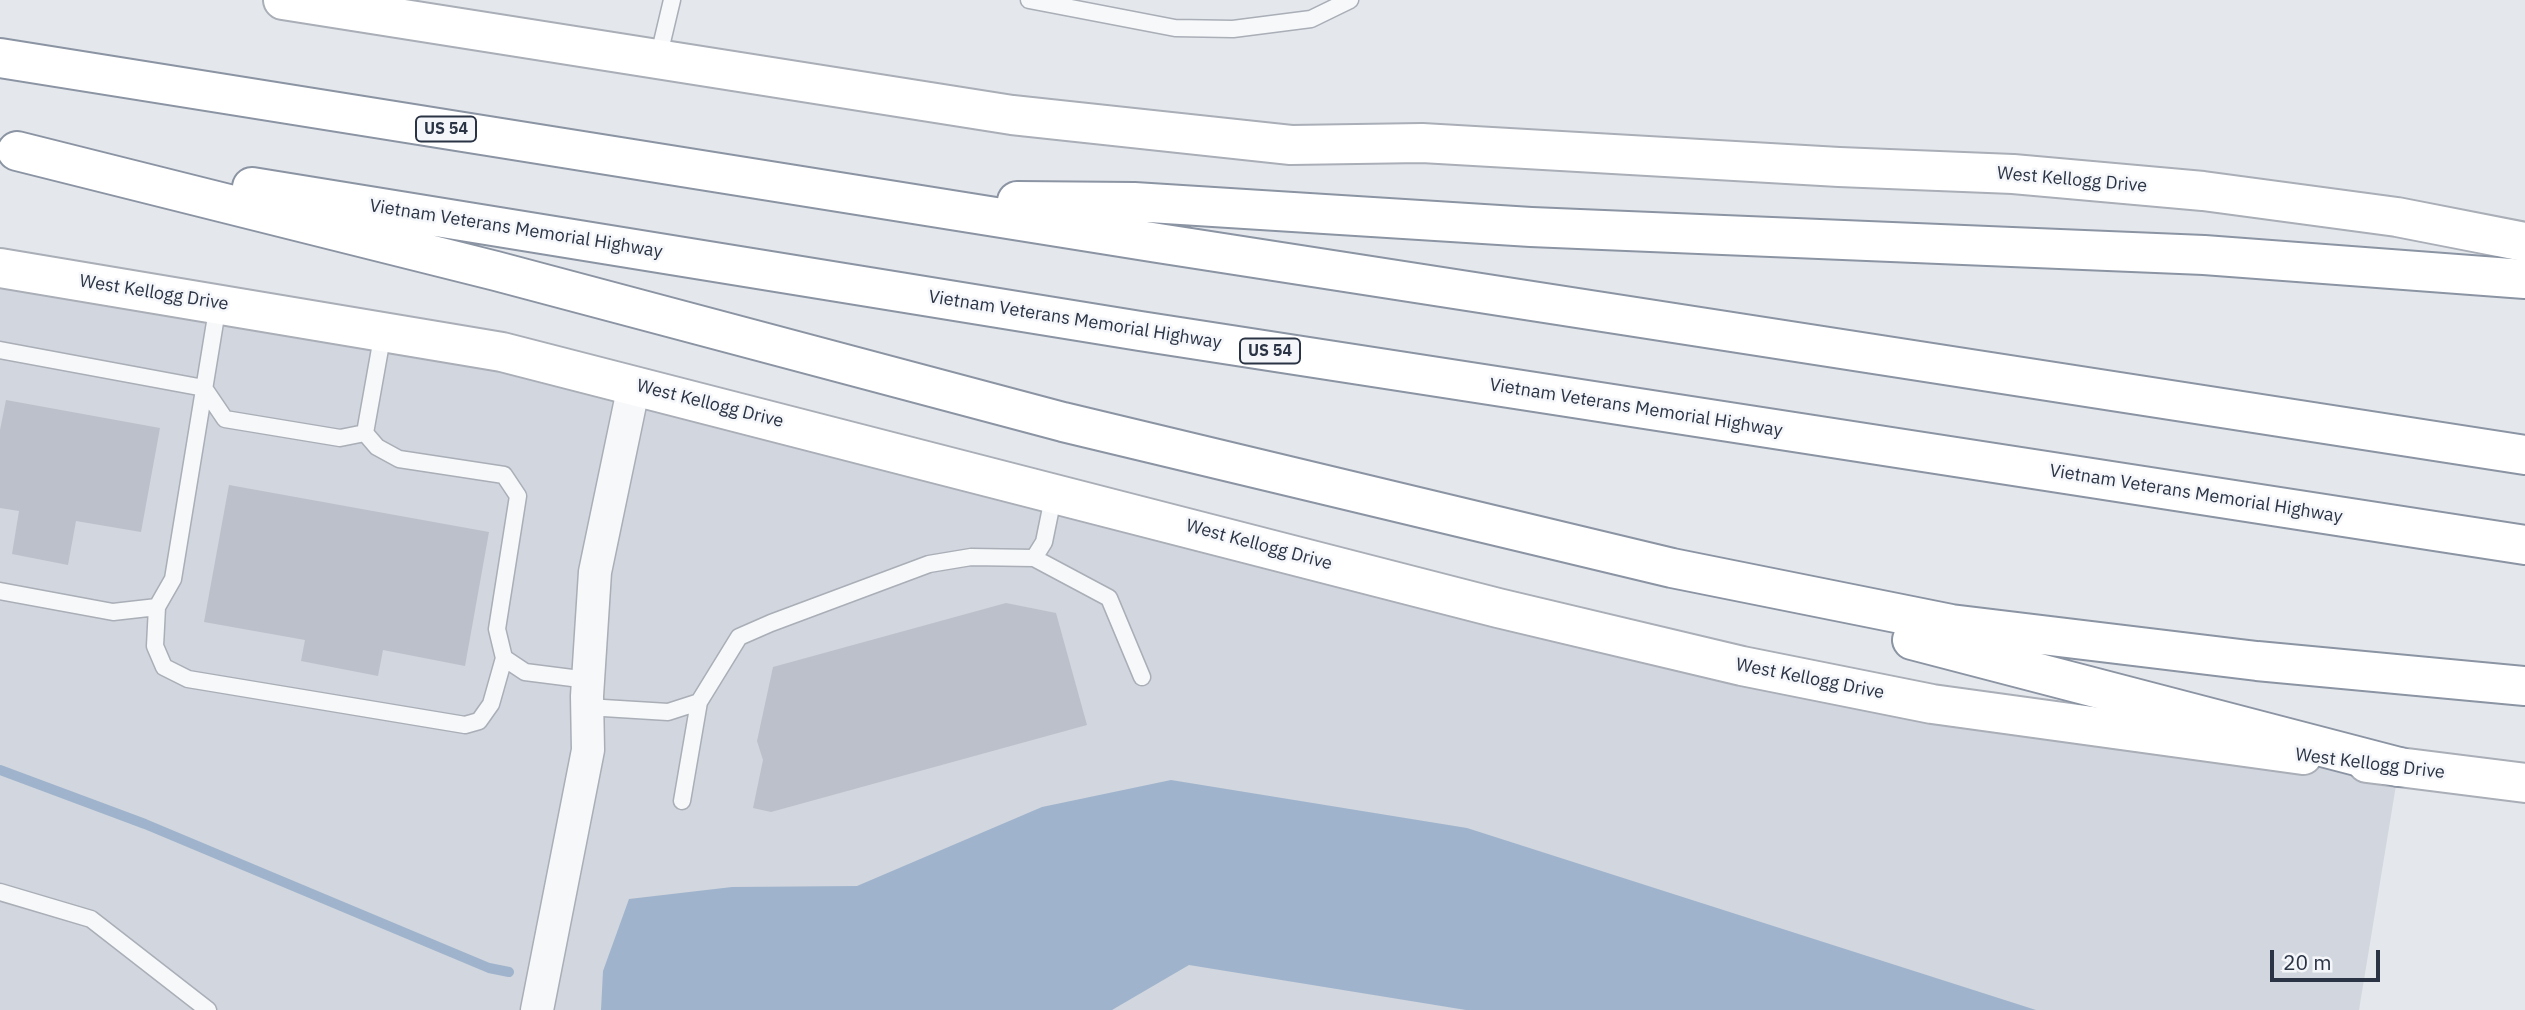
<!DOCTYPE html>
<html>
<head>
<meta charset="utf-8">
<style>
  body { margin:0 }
  #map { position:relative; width:2525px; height:1010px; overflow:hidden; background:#e4e7ec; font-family:"IBM Plex Sans",sans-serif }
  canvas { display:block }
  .scale { position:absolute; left:2270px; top:950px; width:110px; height:32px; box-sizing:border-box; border:4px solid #2b3445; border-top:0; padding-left:9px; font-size:21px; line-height:24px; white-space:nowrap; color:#2b3445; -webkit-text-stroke:5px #f4f6f9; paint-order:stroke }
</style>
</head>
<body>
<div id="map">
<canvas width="2525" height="1010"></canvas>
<div class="scale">20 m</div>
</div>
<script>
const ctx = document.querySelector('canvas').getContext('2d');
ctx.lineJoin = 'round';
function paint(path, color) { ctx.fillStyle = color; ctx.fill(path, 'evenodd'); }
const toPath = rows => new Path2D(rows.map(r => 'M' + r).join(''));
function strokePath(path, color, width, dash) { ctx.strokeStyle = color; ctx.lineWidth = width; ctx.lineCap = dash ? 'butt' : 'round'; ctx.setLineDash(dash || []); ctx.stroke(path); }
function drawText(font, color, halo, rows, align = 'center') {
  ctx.font = font + ' "IBM Plex Sans",sans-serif'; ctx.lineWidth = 5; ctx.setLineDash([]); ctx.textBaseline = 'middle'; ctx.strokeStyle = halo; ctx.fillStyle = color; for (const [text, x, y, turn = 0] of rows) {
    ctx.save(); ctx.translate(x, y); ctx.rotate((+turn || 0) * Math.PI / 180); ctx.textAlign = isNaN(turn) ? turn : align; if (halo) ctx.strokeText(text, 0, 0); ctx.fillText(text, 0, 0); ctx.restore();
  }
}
const built = toPath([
  [0,273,502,352,1498,608,2399,767,2359,1010,0,1010]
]);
const water = toPath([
  [1171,780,1467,828,2036,1010,1466,1010,1189,965,1112,1010,601,1010,603,971,629,899,732,887,857,886,1042,807]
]);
const stream = toPath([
  [0,770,145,824,489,968,509,972]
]);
const building = toPath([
  [6,400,160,428,141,532,76,521,68,565,12,554,19,511,0,508,0,430],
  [229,485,489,532,465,666,383,650,378,676,301,661,305,640,204,622],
  [1006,603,1056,613,1087,725,771,812,753,808,763,760,757,741,773,667]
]);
const service = toPath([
  [1029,0,1175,28,1233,29,1311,19,1350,0],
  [658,59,672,0],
  [383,332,365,433,377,447,399,459,504,475,518,496,497,629,504,658,525,672,588,680],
  [0,350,204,388,225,419,340,438,365,433],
  [1034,558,1109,598,1142,677],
  [0,591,113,612,157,607,173,579,218,304],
  [157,607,155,646,164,667,188,679,465,725,479,721,491,704,504,658],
  [587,707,668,712,699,702,739,637,771,623,929,564,971,557,1034,558,1044,542,1054,493],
  [682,801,699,702],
  [0,892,91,919,208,1010]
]);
const minor = toPath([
  [537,1010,588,750,587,696,595,572,634,385]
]);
const secondary = toPath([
  [283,0,1012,115,1291,145,1422,143,1839,167,2013,174,2203,191,2397,217,2525,242],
  [0,268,502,352,1498,608,1742,666,1932,704,2303,755],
  [2367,763,2525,783]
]);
const motorway = toPath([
  [0,58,1158,243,2525,455],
  [17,151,496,271,1063,422,1672,568,1951,624,2257,661,2525,686],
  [252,187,1140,331,2525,545],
  [1017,201,1134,202,1531,227,2204,255,2525,279],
  [1912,640,2399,767]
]);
const shields = [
  [446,129,60],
  [1270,351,60]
];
const shieldNames = [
  ["US 54",446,129],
  ["US 54",1270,351]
];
const streetNames = [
  ["West Kellogg Drive",2072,180,5],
  ["Vietnam Veterans Memorial Highway",516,229,9],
  ["West Kellogg Drive",154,293,9],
  ["Vietnam Veterans Memorial Highway",1075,320,9],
  ["West Kellogg Drive",710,404,14],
  ["Vietnam Veterans Memorial Highway",1636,408,9],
  ["Vietnam Veterans Memorial Highway",2196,494,9],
  ["West Kellogg Drive",1259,545,15],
  ["West Kellogg Drive",1810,679,11],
  ["West Kellogg Drive",2370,764,7]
];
paint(built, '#d2d6de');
paint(water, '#9fb4cc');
strokePath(stream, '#9fb4cc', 10);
paint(building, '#bbc0ca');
strokePath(service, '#a9aeb7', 19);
strokePath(minor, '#a9aeb7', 35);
strokePath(secondary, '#a9aeb7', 42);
strokePath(motorway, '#8b94a3', 42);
strokePath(service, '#f7f8fa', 16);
strokePath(minor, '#f7f8fa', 32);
strokePath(secondary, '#fff', 38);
strokePath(motorway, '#fff', 38);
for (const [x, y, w] of shields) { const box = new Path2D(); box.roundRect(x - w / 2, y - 12.5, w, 25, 5); ctx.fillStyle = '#f4f6f9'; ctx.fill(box); strokePath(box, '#2b3445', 2); }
drawText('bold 16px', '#2b3445', null, shieldNames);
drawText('18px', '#2b3445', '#f4f6f9', streetNames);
</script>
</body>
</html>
